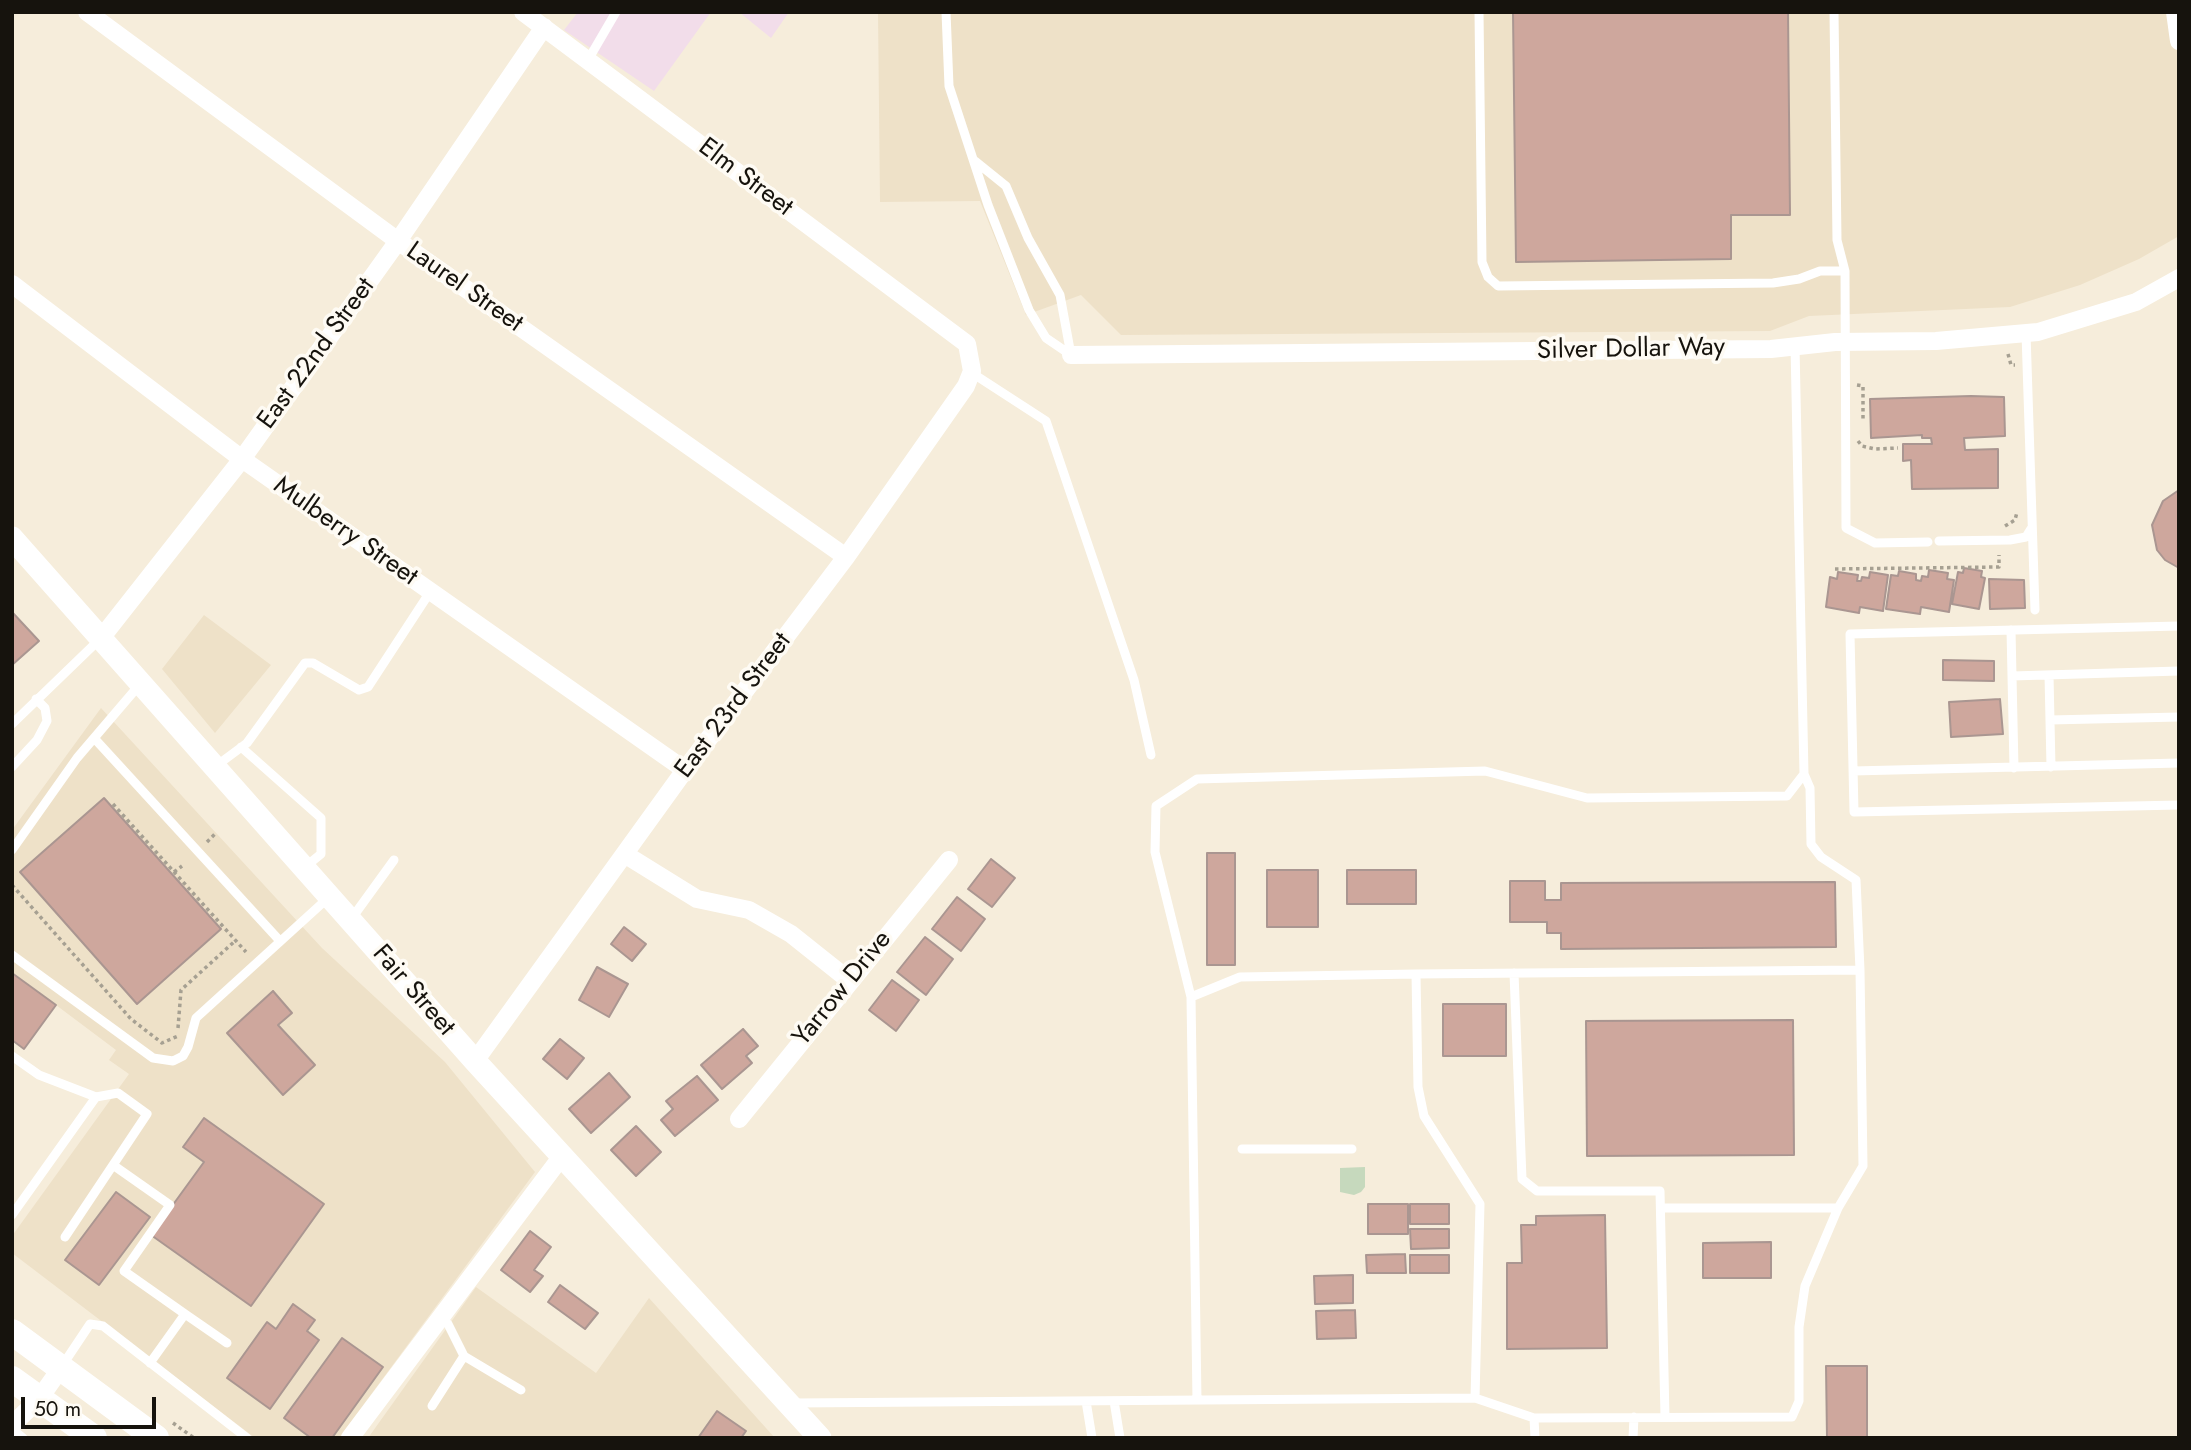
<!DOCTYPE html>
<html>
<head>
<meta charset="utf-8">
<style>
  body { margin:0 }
  #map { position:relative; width:2191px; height:1450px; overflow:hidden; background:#f6eddb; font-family:Jost,sans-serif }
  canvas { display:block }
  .frame { position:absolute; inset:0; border:14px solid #16130d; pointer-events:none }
  .scale { position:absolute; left:21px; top:1397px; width:135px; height:32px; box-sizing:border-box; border:4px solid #16130d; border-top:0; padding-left:9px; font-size:21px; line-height:24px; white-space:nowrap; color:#16130d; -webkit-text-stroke:5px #fefbf4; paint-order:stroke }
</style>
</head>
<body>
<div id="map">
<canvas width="2191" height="1450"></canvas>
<div class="frame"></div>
<div class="scale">50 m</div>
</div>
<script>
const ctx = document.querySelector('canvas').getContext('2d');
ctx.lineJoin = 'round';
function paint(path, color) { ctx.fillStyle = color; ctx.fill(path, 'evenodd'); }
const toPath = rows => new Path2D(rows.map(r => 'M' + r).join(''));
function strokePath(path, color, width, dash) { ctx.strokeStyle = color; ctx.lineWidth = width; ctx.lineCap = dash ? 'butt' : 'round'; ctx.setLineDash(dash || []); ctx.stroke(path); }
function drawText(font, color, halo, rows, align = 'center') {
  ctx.font = font + ' Jost,sans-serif'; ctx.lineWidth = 7; ctx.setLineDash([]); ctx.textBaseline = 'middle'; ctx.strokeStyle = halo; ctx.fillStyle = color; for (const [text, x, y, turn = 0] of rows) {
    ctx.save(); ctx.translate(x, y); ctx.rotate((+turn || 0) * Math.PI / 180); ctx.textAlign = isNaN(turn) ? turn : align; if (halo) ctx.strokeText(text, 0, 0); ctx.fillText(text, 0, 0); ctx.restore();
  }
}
const built = toPath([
  [878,12,2179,12,2179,236,2139,259,2080,285,2010,307,1809,316,1770,331,1121,335,1081,295,1026,315,980,201,880,202],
  [204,615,271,665,215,733,162,669],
  [101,708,322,948,445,1062,535,1172,339,1438,255,1438,12,1253,12,1236,129,1074,109,1060,116,1050,12,972,12,830],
  [476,1287,596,1373,649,1298,775,1438,368,1438]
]);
const education = toPath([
  [578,12,711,12,654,91,564,30],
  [739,12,789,12,771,38]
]);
const green = toPath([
  [1365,1167,1365,1187,1361,1192,1354,1195,1340,1192,1340,1168]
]);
const building = toPath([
  [1513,12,1788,12,1790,215,1731,215,1731,259,1516,262,1513,12],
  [1971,396,2004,397,2005,436,1964,438,1965,450,1998,449,1998,488,1912,489,1911,460,1903,461,1903,444,1932,444,1931,438,1922,438,1922,435,1871,438,1870,399,1971,396],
  [2179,490,2179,568,2165,560,2157,550,2152,525,2163,501,2179,490],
  [1964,568,1982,571,1981,577,1985,578,1979,609,1952,604,1958,572,1963,573,1964,568],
  [1929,570,1948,573,1947,579,1954,580,1949,612,1921,607,1920,614,1886,609,1891,575,1898,576,1899,571,1916,574,1916,580,1921,581,1922,576,1928,577,1929,570],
  [1838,572,1858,575,1857,581,1861,581,1862,577,1869,578,1870,572,1888,575,1883,611,1860,607,1859,613,1826,607,1830,577,1837,579,1838,572],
  [1989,579,2024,580,2025,608,1990,609,1989,579],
  [12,612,39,641,12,665,12,612],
  [1943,660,1994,661,1994,681,1943,680,1943,660],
  [2000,699,2003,734,1951,737,1949,702,2000,699],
  [104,798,221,929,137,1004,20,872,104,798],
  [1207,853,1235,853,1235,965,1207,965,1207,853],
  [991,859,1015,878,992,907,968,889,991,859],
  [1267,870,1318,870,1318,927,1267,927,1267,870],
  [1347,870,1416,870,1416,904,1347,904,1347,870],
  [1510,881,1545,881,1545,900,1561,900,1561,883,1835,882,1836,947,1561,949,1561,933,1547,933,1547,922,1510,922,1510,881],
  [957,897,985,919,961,951,932,929,957,897],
  [624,927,646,944,632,961,611,944,624,927],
  [925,937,953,959,926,995,897,972,925,937],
  [597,967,628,984,609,1017,579,1000,597,967],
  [12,973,56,1005,24,1049,12,1040,12,973],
  [892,980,919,1000,896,1031,869,1010,892,980],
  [273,991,292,1013,278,1025,315,1065,283,1095,227,1033,273,991],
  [1443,1004,1506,1004,1506,1056,1443,1056,1443,1004],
  [1793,1020,1794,1155,1587,1156,1586,1021,1793,1020],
  [743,1029,758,1046,746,1056,752,1063,722,1089,701,1065,743,1029],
  [560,1039,584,1058,567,1079,543,1059,560,1039],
  [609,1073,630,1097,591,1133,569,1109,609,1073],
  [697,1076,718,1100,675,1136,661,1120,673,1109,666,1101,697,1076],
  [204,1118,324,1204,251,1306,151,1235,204,1162,183,1147,204,1118],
  [636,1126,661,1152,636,1176,611,1150,636,1126],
  [116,1192,150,1217,99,1285,65,1260,116,1192],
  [1368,1204,1408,1204,1408,1234,1368,1234,1368,1204],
  [1410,1204,1449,1204,1449,1224,1410,1224,1410,1204],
  [1605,1215,1607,1348,1507,1349,1507,1263,1522,1263,1521,1225,1536,1225,1536,1216,1605,1215],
  [1410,1229,1449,1229,1449,1248,1411,1249,1410,1229],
  [530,1231,551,1247,534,1270,543,1276,530,1292,501,1270,530,1231],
  [1771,1242,1771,1278,1703,1278,1703,1243,1771,1242],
  [1405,1254,1406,1273,1367,1273,1366,1255,1405,1254],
  [1410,1255,1449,1255,1449,1273,1410,1273,1410,1255],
  [1353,1275,1353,1303,1315,1304,1314,1276,1353,1275],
  [560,1285,598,1313,585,1329,548,1302,560,1285],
  [293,1304,315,1320,307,1331,319,1340,270,1409,227,1378,267,1322,276,1329,293,1304],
  [1355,1310,1356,1338,1317,1339,1316,1311,1355,1310],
  [342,1338,383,1367,332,1438,311,1438,284,1418,342,1338],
  [1826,1366,1867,1366,1867,1438,1827,1438,1826,1366],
  [717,1411,746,1431,741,1438,698,1438,717,1411]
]);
const path = toPath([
  [2008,354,2011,365,2015,365],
  [1857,385,1863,386,1863,419],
  [1858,441,1862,446,1875,449,1898,448],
  [2005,526,2015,520,2017,512],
  [1835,569,1999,567,1999,555],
  [113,804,246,952],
  [207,842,215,834],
  [174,872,182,866],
  [12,885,131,1019,162,1043,178,1036],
  [178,1028,181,990,235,941],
  [173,1423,194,1438]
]);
const service = toPath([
  [946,12,949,86,988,205,1029,310,1046,338,1071,355],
  [1479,12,1482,262,1488,277,1498,286,1773,283,1799,279,1820,271,1845,271],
  [1834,12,1837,240,1845,271,1846,528,1875,543,1928,542],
  [588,60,616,12],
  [975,161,1006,186,1028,238,1060,295,1071,355],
  [2026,333,2035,610],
  [972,373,1046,421,1134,680,1151,755],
  [1939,541,2010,540,2026,537,2031,529],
  [2179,626,1850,634,1854,812,2179,805],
  [2011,630,2014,768],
  [2049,675,2051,767],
  [2012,676,2179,671],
  [2050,720,2179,717],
  [12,724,101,638],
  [94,738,280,941],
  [241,747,321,818,321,854,305,867],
  [216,766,247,743,305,663,313,663,359,690,368,687,430,592],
  [12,767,37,740,47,721,45,708,36,699],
  [1853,771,2179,763],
  [1804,774,1810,788,1811,844,1821,857,1856,880,1860,970],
  [12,850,77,758,141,683],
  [352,918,394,860],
  [12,955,153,1058,173,1061,183,1056,188,1047,196,1018,328,898],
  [1514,973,1522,1179,1537,1191,1660,1191,1665,1417],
  [1191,997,1240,977,1416,974],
  [12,1056,39,1075,96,1097,12,1215],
  [1242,1149,1352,1149],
  [113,1165,170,1205,124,1271,185,1314],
  [1661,1208,1838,1208],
  [65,1237,147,1114,118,1093,96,1097],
  [464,1356,521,1390],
  [150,1363,185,1314,227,1343],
  [62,1366,90,1324,103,1326,247,1438],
  [1197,1400,1191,997,1155,852,1156,806,1197,779,1485,771,1587,798,1787,796,1804,774,1795,346],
  [1086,1401,1092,1438],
  [1114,1401,1120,1438],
  [794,1403,1475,1398,1534,1418,1792,1417,1799,1401,1799,1327,1805,1286,1838,1208,1863,1166,1860,970,1416,974,1418,1087,1424,1116,1480,1204,1475,1398],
  [432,1406,464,1356,448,1324,439,1318],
  [1534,1418,1535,1438],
  [12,1429,23,1438],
  [1633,1438,1634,1417]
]);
const minor = toPath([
  [87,12,398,241,846,557],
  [2175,12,2179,41],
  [12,284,242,459,685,770],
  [1071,355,1771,349,1835,342,1936,341,2038,332,2136,302,2179,278],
  [102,637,242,459,398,241,544,27],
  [626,855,697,899,749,910,791,934,850,981],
  [475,1061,685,770,846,557,966,386,972,371,967,344,523,12],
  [739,1119,949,860],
  [12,1425,39,1399,61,1368],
  [350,1438,562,1156]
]);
const tertiary = toPath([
  [12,538,475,1061,820,1438]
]);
const secondary = toPath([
  [12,1332,156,1438],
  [12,1379,94,1438]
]);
const streetNames = [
  ["Elm Street",745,178,37],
  ["Laurel Street",464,288,35],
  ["Silver Dollar Way",1631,350,-1],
  ["East 22nd Street",317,354,-54],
  ["Mulberry Street",345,532,35],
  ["East 23rd Street",734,706,-53],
  ["Yarrow Drive",843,989,-51],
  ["Fair Street",413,991,49]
];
paint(built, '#eee1c8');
paint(education, '#f2ddea');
paint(green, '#c6d9bd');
paint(building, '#cea79d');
strokePath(building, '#aa9691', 2);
strokePath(path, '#a6a092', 3.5, [3.5, 3.5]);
strokePath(service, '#fff', 9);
strokePath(minor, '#fff', 18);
strokePath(tertiary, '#fff', 23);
strokePath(secondary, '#fff', 26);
drawText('26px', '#16130d', '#fefbf4', streetNames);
</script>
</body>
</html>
